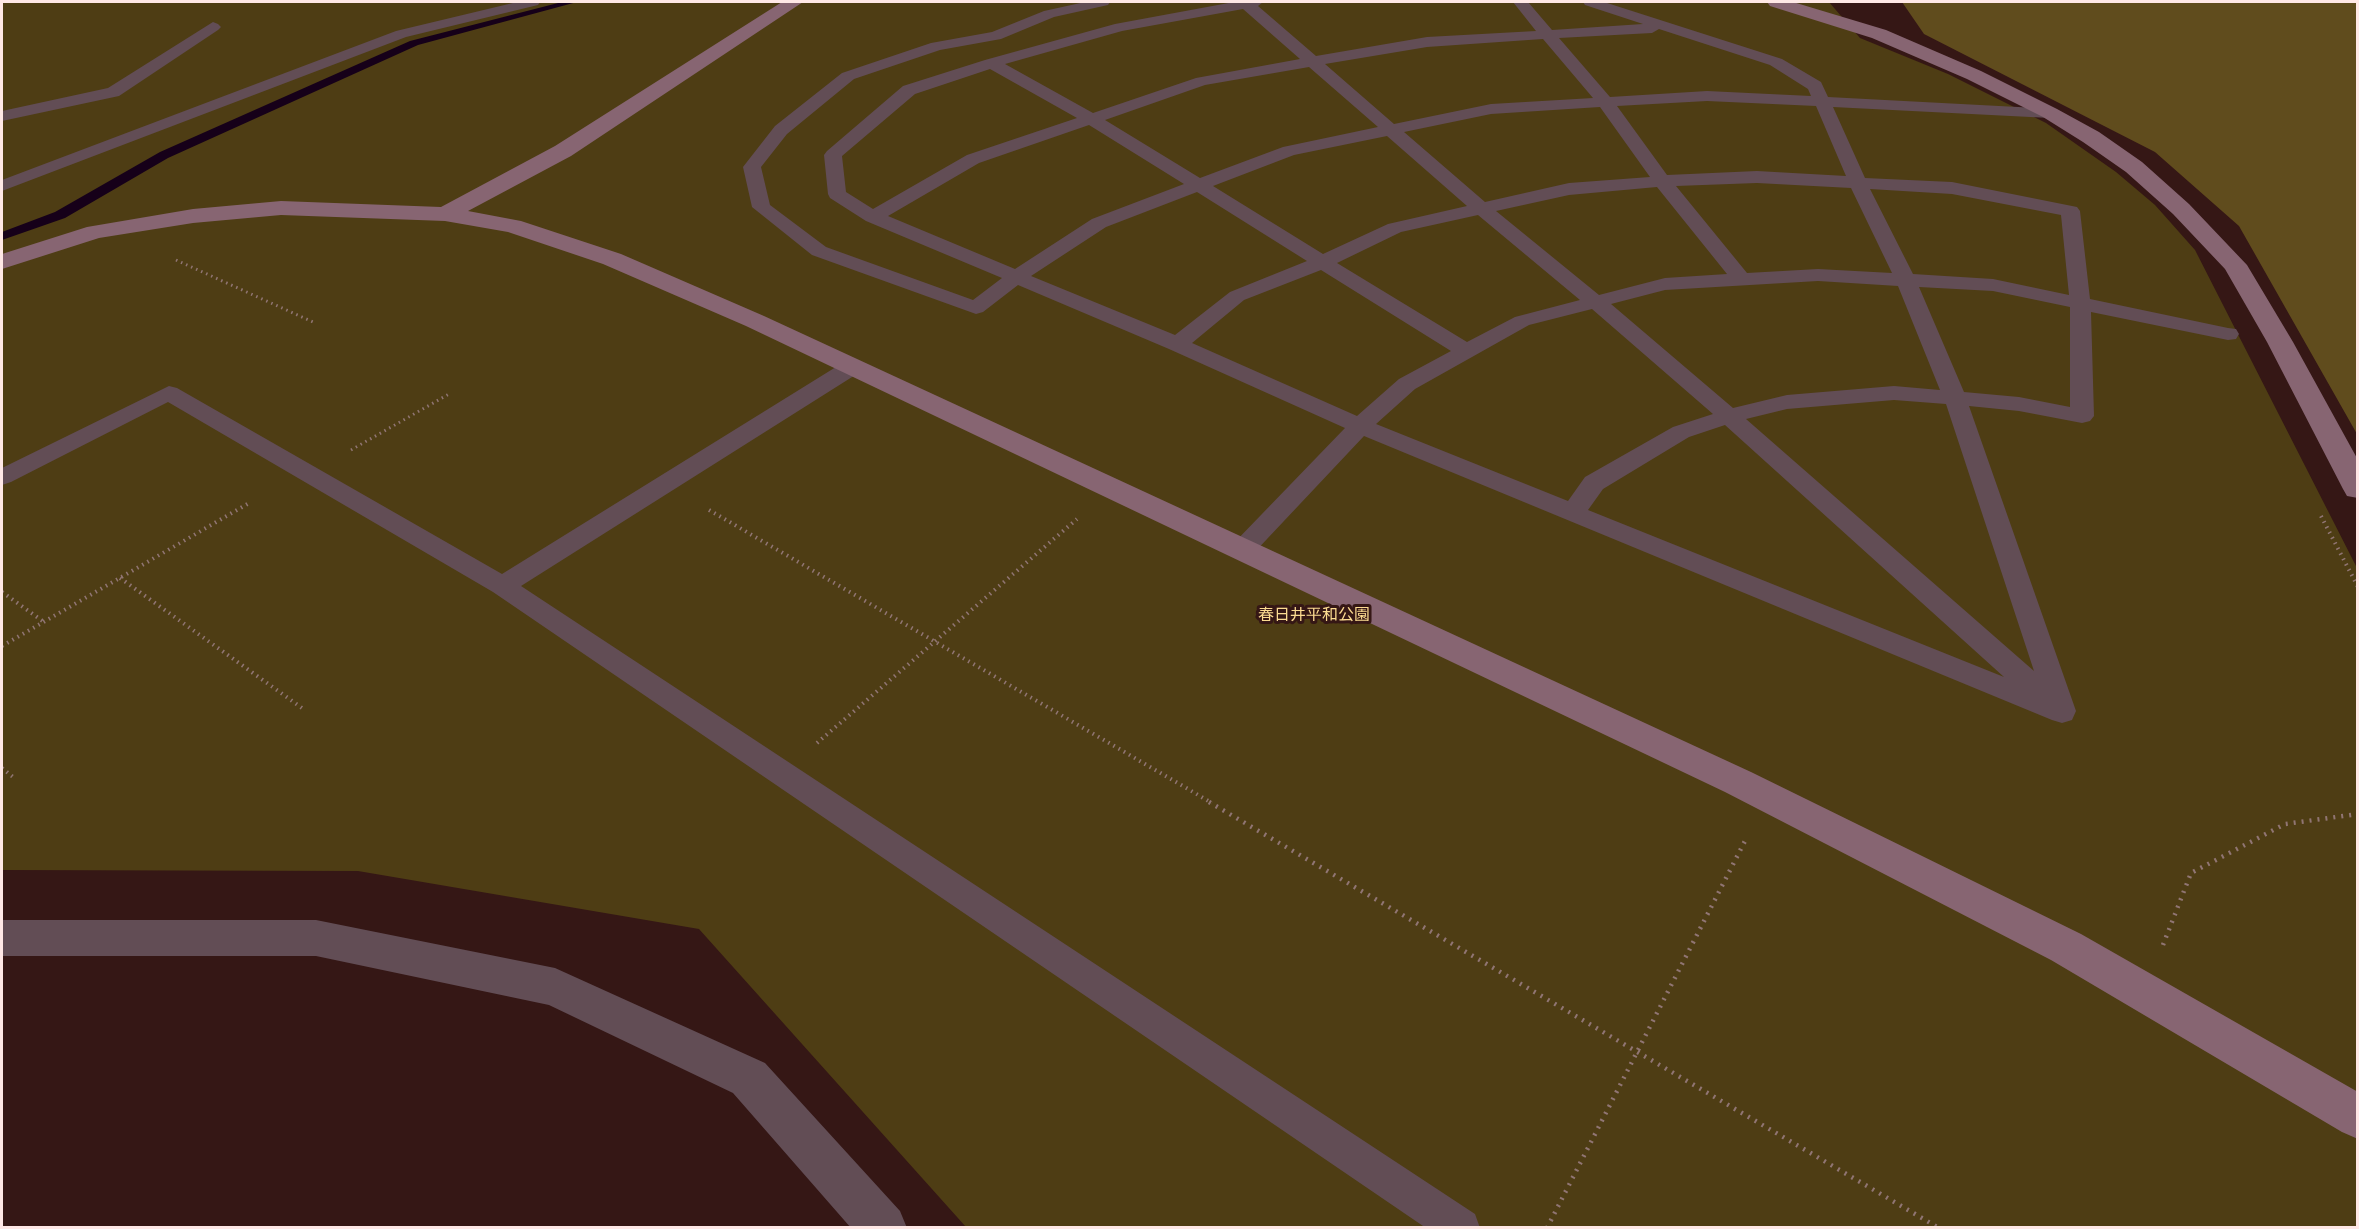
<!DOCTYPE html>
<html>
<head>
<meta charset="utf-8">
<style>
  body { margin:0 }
  #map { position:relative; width:2359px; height:1229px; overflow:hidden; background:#351715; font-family:Karla,sans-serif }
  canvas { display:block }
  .frame { position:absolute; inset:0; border:3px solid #ffe8e6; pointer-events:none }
</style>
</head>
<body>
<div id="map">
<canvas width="2359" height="1229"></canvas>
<div class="frame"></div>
</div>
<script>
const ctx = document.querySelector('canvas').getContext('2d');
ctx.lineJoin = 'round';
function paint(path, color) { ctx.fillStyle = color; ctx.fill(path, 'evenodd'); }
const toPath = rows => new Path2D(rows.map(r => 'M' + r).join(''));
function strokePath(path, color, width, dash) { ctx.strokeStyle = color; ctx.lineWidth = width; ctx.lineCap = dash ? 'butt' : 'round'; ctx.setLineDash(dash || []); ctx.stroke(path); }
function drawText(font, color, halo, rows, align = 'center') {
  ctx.font = font + ' Karla,"Noto Sans JP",sans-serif'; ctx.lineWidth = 6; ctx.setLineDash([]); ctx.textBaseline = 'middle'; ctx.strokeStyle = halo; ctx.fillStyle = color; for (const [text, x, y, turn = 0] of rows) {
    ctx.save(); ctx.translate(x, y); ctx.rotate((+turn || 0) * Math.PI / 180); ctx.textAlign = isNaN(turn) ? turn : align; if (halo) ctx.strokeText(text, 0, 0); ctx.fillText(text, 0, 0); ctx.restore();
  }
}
const green = toPath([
  [2,2,1829,2,1860,38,1948,74,2046,123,2116,172,2155,205,2195,250,2357,568,2357,1227,966,1227,699,929,358,871,2,870]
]);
const forest = toPath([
  [1902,2,2357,2,2357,434,2239,226,2155,152,1924,34]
]);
const stream = toPath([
  [562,2,577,2,418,45,168,158,65,218,2,240,2,232,55,212,160,152,410,41,562,2]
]);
const pathFar2 = toPath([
  [176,260,313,322],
  [351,450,449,394]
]);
const pathFar1 = toPath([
  [709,510,1212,803],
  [2321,516,2358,587],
  [120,578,302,708],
  [2,592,44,622],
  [2,646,251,502],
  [817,743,1077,519],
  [2,768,13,777]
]);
const path = toPath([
  [1209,802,1939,1228],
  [2163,945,2191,873,2285,824,2358,814],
  [1547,1228,1747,837]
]);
const lane = toPath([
  [517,2,540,2,538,5,406,37,2,191,2,180,396,31,517,2],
  [1085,2,1110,2,1108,5,1054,17,1001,39,940,50,854,79,787,134,761,167,770,205,826,247,973,300,1002,278,866,221,830,198,828,194,824,155,827,151,903,86,985,60,1115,24,1234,2,1263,2,1258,6,1316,56,1427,37,1536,31,1513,2,1528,2,1552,30,1643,24,1585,5,1583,2,1604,2,1782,59,1821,82,1828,97,2056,109,2059,113,2056,117,2050,118,1833,107,1865,178,1952,182,2077,207,2080,211,2090,299,2228,328,2236,329,2239,334,2236,339,2228,340,2091,312,2094,416,2090,421,2082,423,2019,411,1969,406,2076,711,2072,720,2062,723,2052,720,1364,436,1251,556,1242,559,1233,556,1229,550,1233,544,1345,428,1169,349,1018,285,983,312,976,314,812,255,752,207,743,167,775,126,842,73,931,43,992,32,1044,11,1085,2],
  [1243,9,1300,59,1196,78,1093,113,1005,64,1122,31,1243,9],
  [1659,29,1770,65,1808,89,1811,96,1707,91,1610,97,1559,38,1652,33,1659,29],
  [1543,39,1593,98,1491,104,1394,124,1325,64,1427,47,1543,39],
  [1309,67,1378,127,1283,147,1200,178,1105,120,1205,85,1309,67],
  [990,69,1077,118,967,155,873,209,846,192,842,156,915,94,990,69],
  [1707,101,1816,106,1846,176,1757,171,1667,175,1617,106,1707,101],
  [1600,107,1650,177,1569,183,1485,202,1404,132,1491,114,1600,107],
  [1089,125,1184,184,1092,219,1015,269,888,216,979,163,1089,125],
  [1387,136,1467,206,1388,224,1323,254,1213,186,1294,155,1387,136],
  [1757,183,1851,188,1892,273,1818,269,1747,273,1676,186,1757,183],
  [1657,187,1727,274,1665,278,1599,295,1496,211,1569,195,1657,187],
  [1870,189,1952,194,2061,215,2069,295,1993,279,1913,274,1870,189],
  [1197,192,1307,261,1230,292,1175,335,1031,276,1106,227,1197,192],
  [1478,215,1580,300,1515,317,1467,342,1337,263,1401,232,1478,215],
  [1321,270,1451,351,1399,379,1357,416,1192,343,1244,300,1321,270],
  [1818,281,1898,286,1940,390,1894,386,1787,395,1733,408,1611,304,1665,290,1818,281],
  [1919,287,1993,291,2070,307,2070,407,2019,397,1964,392,1919,287],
  [1592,309,1713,414,1673,427,1585,477,1568,501,1376,424,1415,389,1529,325,1592,309],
  [1894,400,1946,404,2034,671,1746,419,1787,409,1894,400],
  [1725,425,2004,677,1588,510,1603,489,1689,437,1725,425],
  [213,22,218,24,221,27,218,30,119,96,2,121,2,111,108,88,213,22],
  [852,360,860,362,863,367,860,372,521,586,1475,1214,1480,1228,1426,1228,493,592,168,402,11,482,2,485,2,468,169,386,177,388,502,574,844,362,852,360]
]);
const street = toPath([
  [2,920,316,920,555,968,765,1063,900,1211,907,1228,851,1228,733,1093,549,1005,316,956,2,956,2,920]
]);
const secondary = toPath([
  [782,2,803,2,571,156,468,211,521,221,621,254,764,316,1751,772,2081,934,2358,1092,2358,1139,2342,1132,2051,960,1725,792,746,326,603,264,508,232,445,221,281,215,193,223,99,238,2,269,2,254,87,227,193,209,281,201,441,207,555,146,782,2],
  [1767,2,1793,2,1886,30,1981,71,2057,109,2099,132,2142,162,2189,204,2247,265,2293,342,2358,460,2358,498,2347,496,2343,489,2267,342,2225,269,2173,214,2126,172,2083,142,2043,117,1967,79,1872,38,1770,6,1767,2]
]);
const parkNames = [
  ["春日井平和公園",1314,615]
];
paint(green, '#4e3d14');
paint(forest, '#604c1d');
paint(stream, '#160019');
strokePath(pathFar2, '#907573', 3, [1.5, 4]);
strokePath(pathFar1, '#907573', 4, [1.5, 4.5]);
strokePath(path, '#907573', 4.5, [2, 6]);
paint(lane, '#624d55');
paint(street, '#624d55');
paint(secondary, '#876572');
drawText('16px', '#fcdb91', '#351715', parkNames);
</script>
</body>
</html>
